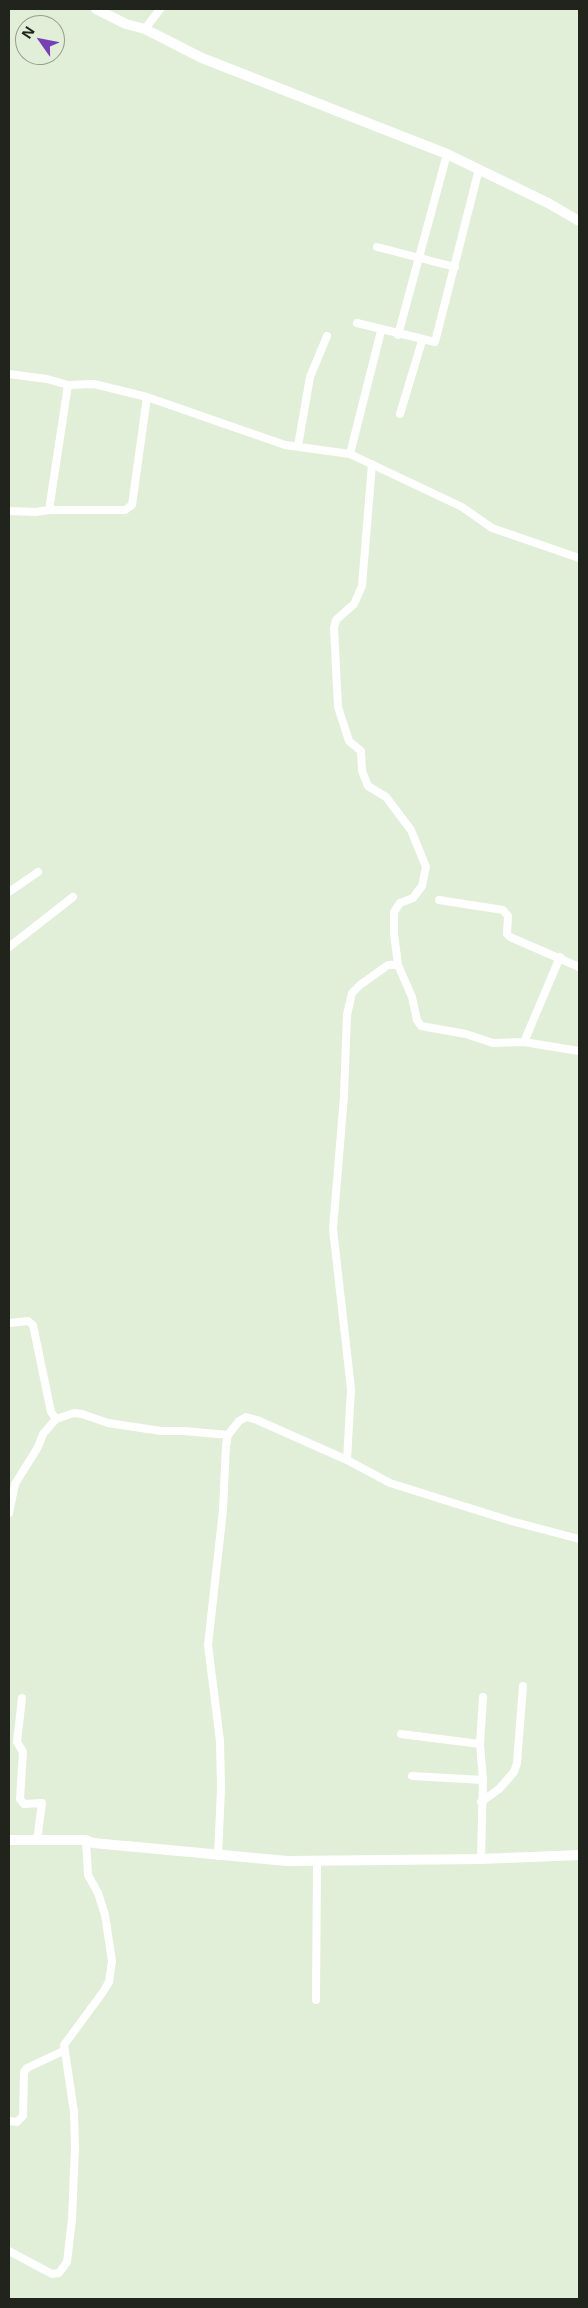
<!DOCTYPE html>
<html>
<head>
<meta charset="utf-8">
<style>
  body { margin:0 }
  #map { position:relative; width:588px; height:2308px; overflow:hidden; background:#e1eed8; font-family:"Noto Sans",sans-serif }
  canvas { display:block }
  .frame { position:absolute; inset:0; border:10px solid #20241c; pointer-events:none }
  .north { position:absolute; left:15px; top:15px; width:50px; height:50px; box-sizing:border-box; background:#e1eed8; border:1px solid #949d8d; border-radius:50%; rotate:303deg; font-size:14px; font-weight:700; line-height:20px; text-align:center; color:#20241c }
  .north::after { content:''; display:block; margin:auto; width:18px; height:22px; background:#783eb4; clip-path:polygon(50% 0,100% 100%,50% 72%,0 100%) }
</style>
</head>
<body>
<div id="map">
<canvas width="588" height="2308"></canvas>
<div class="frame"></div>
<div class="north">N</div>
</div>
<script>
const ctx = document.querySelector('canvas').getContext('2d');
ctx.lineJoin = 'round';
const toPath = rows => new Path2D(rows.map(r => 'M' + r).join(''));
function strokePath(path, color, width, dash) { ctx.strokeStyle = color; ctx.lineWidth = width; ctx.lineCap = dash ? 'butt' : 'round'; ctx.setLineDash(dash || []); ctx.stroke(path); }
const street = toPath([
  [145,29,160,9],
  [377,247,455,267],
  [357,323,435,342,479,169],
  [398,335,447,154],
  [9,374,47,379,68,385,94,384,147,397,285,445,350,454,462,507,492,528,579,558],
  [400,414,422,341],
  [298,446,310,377,327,336],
  [350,454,381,331],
  [372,464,362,586,354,604,336,620,334,628,338,707,349,741,361,751,362,771,368,786,386,797,411,830,426,867,422,886,413,898,400,903,394,912,394,934,398,965,412,997,417,1020,421,1026,466,1034,493,1043,524,1042,579,1051],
  [49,510,68,385],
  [9,511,36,512,49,510,125,510,132,505,147,397],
  [9,892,38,872],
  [439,900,503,910,508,916,507,934,510,937,579,967],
  [9,947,73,897],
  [524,1042,560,957],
  [9,1323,28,1321,33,1325,51,1412,56,1419,74,1413,82,1414,108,1423,161,1431,184,1431,228,1435],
  [347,1460,351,1389,333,1229,344,1096,347,1015,352,993,360,985,388,965,398,965],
  [9,1513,15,1484,38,1447,43,1434,56,1419],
  [22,1698,17,1742,23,1752,20,1799,24,1804,42,1803,37,1840],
  [401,1734,480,1744],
  [412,1776,483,1780],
  [481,1802,499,1789,514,1772,517,1763,523,1686],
  [218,1856,221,1789,220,1741,208,1645,223,1510,226,1445,228,1435,239,1421,246,1417,257,1420,347,1460,390,1483,511,1521,579,1539],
  [481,1859,483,1780,480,1744,483,1697],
  [316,2000,317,1861],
  [9,2121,17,2122,23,2116,24,2072,27,2068,63,2051],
  [9,2251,52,2274,59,2273,67,2262,72,2219,75,2147,74,2112,64,2045,103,1992,109,1982,112,1961,105,1915,98,1893,88,1875,86,1840]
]);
const secondary = toPath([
  [96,9,126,24,145,29,202,58,447,154,548,203,579,221],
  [9,1840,86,1840,93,1843,287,1861,481,1859,579,1855]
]);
strokePath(street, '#fff', 8);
strokePath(secondary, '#fff', 10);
</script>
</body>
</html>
